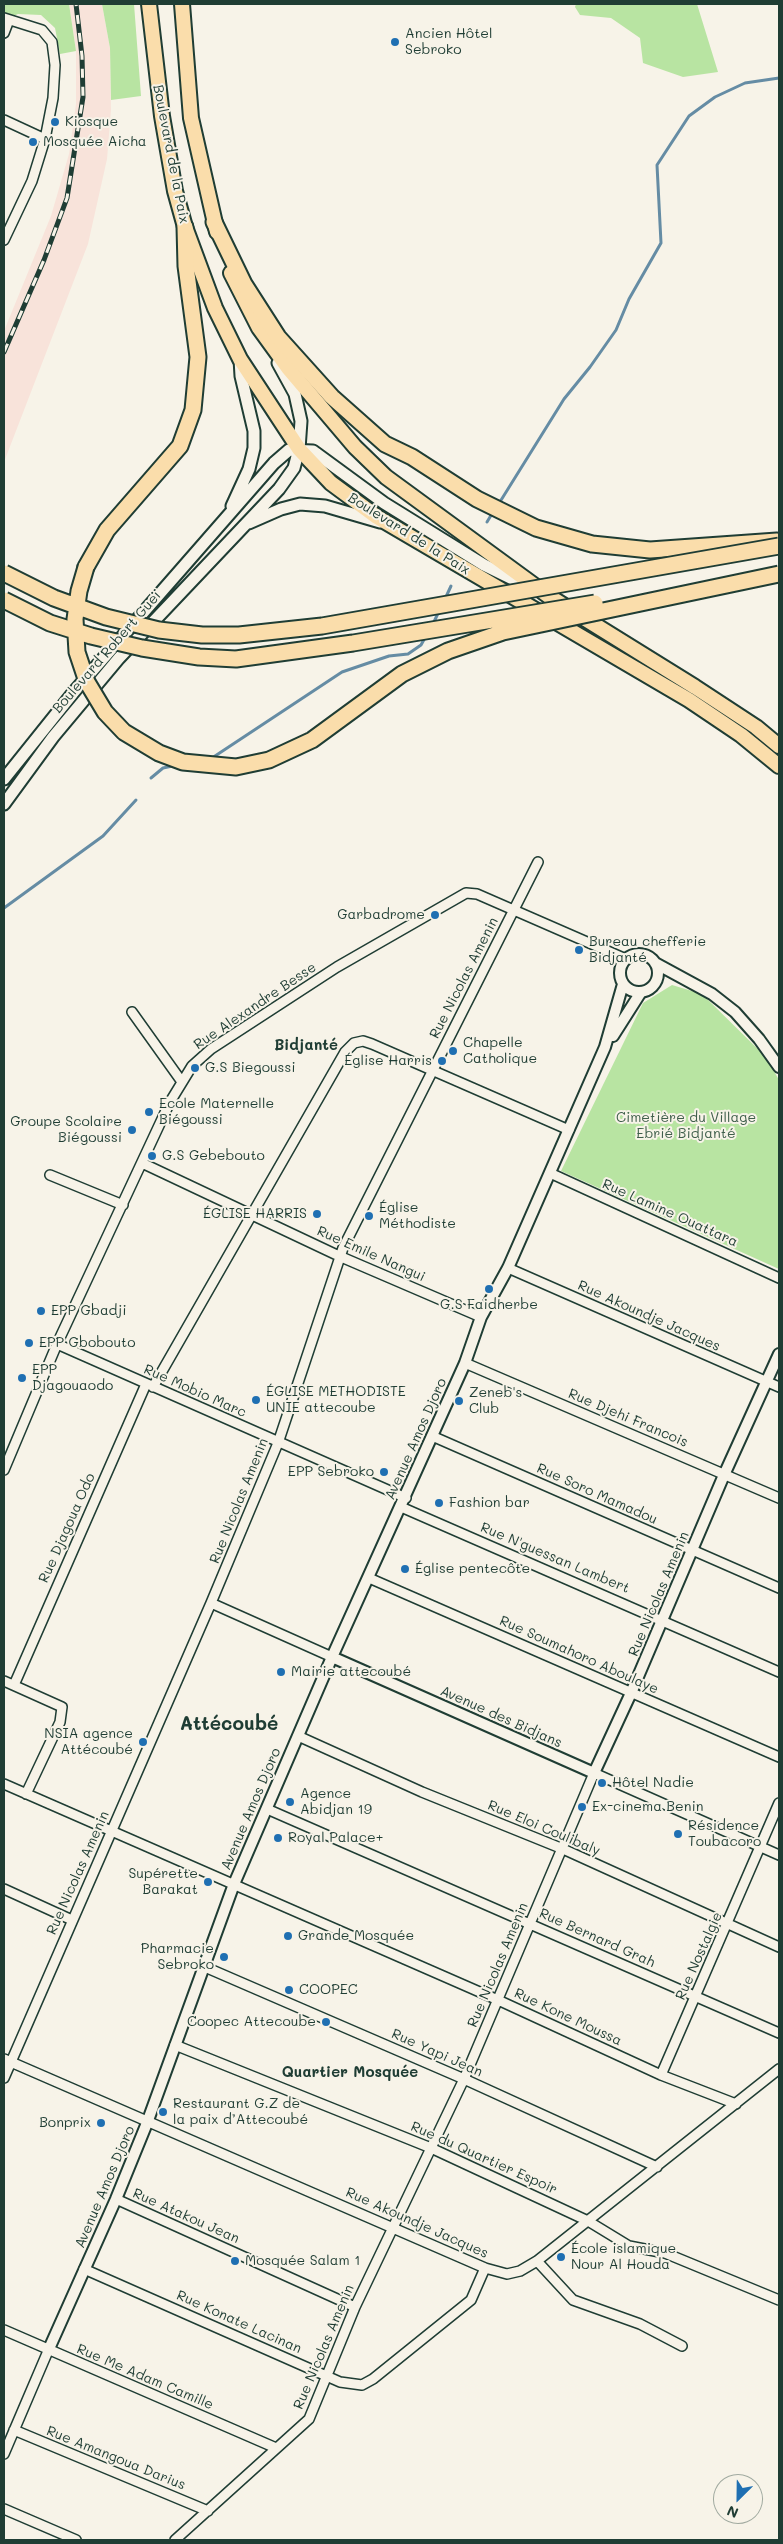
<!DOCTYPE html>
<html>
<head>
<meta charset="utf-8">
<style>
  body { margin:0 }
  #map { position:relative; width:783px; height:2544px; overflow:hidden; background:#f7f3e8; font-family:Mali,sans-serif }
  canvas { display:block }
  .frame { position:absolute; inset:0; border:5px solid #1f3d34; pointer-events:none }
  .north { position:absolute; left:713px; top:2474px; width:50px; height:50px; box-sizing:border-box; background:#f7f3e8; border:1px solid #a1aaa0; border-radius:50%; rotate:203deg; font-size:14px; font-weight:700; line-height:20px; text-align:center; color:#1f3d34 }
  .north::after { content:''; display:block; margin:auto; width:18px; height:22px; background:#1f6fb2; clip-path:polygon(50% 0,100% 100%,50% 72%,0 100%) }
</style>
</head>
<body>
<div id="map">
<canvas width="783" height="2544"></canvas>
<div class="frame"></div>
<div class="north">N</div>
</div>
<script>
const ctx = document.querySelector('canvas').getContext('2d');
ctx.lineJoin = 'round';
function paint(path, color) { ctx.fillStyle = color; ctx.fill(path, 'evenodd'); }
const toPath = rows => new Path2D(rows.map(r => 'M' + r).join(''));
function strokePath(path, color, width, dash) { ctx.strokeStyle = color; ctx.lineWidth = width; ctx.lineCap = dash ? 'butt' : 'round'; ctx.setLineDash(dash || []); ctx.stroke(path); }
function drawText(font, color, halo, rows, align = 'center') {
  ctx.font = font + ' Mali,sans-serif'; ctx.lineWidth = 4; ctx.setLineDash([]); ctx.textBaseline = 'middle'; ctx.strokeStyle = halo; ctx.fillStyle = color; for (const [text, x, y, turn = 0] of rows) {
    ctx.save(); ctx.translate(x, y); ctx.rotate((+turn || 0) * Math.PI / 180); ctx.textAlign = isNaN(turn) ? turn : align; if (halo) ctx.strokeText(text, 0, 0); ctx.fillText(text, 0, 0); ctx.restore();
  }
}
const built = toPath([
  [69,4,102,4,110,48,111,110,107,159,88,244,4,462,4,331,51,216,69,154,76,104,76,51]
]);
const green = toPath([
  [4,4,69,4,76,51,60,54,55,28,41,15,18,14,4,20],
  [102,4,134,4,141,96,111,100,110,48],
  [576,4,697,4,718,72,683,77,643,63,640,38,611,18,580,15,575,7],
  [672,985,702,994,766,1057,779,1080,779,1269,561,1171,643,1003]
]);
const stream = toPath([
  [498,505,564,399,590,367,616,330,629,299,661,243,657,165,689,116,715,97,745,83,779,78],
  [487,522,493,512],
  [445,599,451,586],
  [433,624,440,609],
  [212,758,342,672,389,656,408,654,421,645,426,636],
  [151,778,163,768,177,765],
  [4,908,103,836,136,800]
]);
const minor = toPath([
  [4,18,42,30,52,42,55,65,53,98,45,139,32,181,4,240],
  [4,33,9,20],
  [4,120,45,139],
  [132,1012,182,1082],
  [142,1163,339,1256,481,1317],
  [550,1173,779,1278],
  [50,1175,123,1205],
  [508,1268,779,1387],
  [57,1344,406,1498],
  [465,1363,779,1498],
  [153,1387,345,1052,354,1043,363,1041,372,1044,569,1130],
  [432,1436,779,1588],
  [4,1470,57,1344,170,1102,192,1066,211,1049,337,967,466,893,477,894,626,959],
  [401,1507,779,1672],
  [369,1578,779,1757],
  [211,1603,332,1657],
  [4,1681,62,1707,60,1722,26,1794],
  [14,1685,146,1384],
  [298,1736,422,1792,563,1849,779,1947],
  [4,1784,498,2000,661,2075,736,2104],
  [267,1809,779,2033],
  [4,1889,72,1920],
  [205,1967,464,2079,657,2167],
  [175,2045,431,2148,588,2221,629,2246,665,2253,779,2300],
  [4,2059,485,2268,507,2274,520,2271,537,2261,779,2069],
  [661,2075,779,1803],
  [4,2078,211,1603,278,1443,343,1248,538,862],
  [116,2199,355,2307],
  [537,2261,573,2300,640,2324,682,2346],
  [84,2269,340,2382,362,2385,373,2379,471,2300,485,2268],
  [4,2330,276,2448],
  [14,2430,208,2511],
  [4,2454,48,2351],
  [4,2509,76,2540],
  [175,2540,309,2419,355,2307,464,2079,594,1773,779,1855]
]);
const tertiary = toPath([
  '620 973a19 19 0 1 1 38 0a19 19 0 1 1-38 0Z',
  [655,963,712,994,735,1012,759,1039,779,1067],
  [613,1036,641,992],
  [332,1657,594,1773,631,1693,724,1475,779,1354],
  [48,2351,116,2199,147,2123,234,1884,332,1657,465,1363,481,1317,508,1268,605,1047,623,984]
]);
const secondary = toPath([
  [232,506,249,469,254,448,254,431,241,376,240,359],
  [249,523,281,509,300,504,325,506,380,522],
  [4,779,73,693,274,463,289,450,313,451,384,503,484,565,533,589],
  [4,804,53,737,119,658,279,489,294,468,299,449,301,421,295,394,278,363]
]);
const primary = toPath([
  [149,4,162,116,175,191,185,227,215,308,240,359,299,449,331,483,377,517,689,700,741,735,779,766],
  [182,4,191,118,217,232],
  [231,273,259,328,288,368,355,447,386,477,550,597,695,687,756,727,779,746]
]);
const motorway = toPath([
  [214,222,244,284,278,337,332,397,385,444,412,457,477,499,536,528,592,544,650,550,777,541],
  [86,567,107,530,180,446,193,410,198,357,186,266,185,227]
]);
const rail = toPath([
  [4,352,44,260,67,198,83,97,82,56,76,4]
]);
const motorwayBridge = toPath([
  [86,567,79,591,75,619,77,652,87,682,105,712,124,732,159,753,183,762,236,767,269,760,312,740,402,674,448,651,503,632,779,574],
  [4,573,54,598,106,617,159,630,202,635,239,635,322,626,779,546],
  [4,600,50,623,91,636,142,648,199,657,236,659,353,643,595,603]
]);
const markers = [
  [395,42,5,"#1f6fb2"],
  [55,122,5,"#1f6fb2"],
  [33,142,5,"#1f6fb2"],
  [435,915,5,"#1f6fb2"],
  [579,950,5,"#1f6fb2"],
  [453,1051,5,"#1f6fb2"],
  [442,1061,5,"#1f6fb2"],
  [195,1068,5,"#1f6fb2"],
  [149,1112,5,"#1f6fb2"],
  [132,1130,5,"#1f6fb2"],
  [152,1156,5,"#1f6fb2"],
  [317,1214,5,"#1f6fb2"],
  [369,1216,5,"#1f6fb2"],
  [489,1289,5,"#1f6fb2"],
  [41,1311,5,"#1f6fb2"],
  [29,1343,5,"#1f6fb2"],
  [22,1378,5,"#1f6fb2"],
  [256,1400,5,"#1f6fb2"],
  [459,1401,5,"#1f6fb2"],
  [384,1472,5,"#1f6fb2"],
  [439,1503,5,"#1f6fb2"],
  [405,1569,5,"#1f6fb2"],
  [281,1672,5,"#1f6fb2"],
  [143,1742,5,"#1f6fb2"],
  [602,1783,5,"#1f6fb2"],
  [290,1802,5,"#1f6fb2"],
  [582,1807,5,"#1f6fb2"],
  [678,1834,5,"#1f6fb2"],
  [278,1838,5,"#1f6fb2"],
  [208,1882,5,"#1f6fb2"],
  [288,1936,5,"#1f6fb2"],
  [224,1957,5,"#1f6fb2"],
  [289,1990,5,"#1f6fb2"],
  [326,2022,5,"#1f6fb2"],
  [163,2112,5,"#1f6fb2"],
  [101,2123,5,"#1f6fb2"],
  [561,2257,5,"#1f6fb2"],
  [235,2261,5,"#1f6fb2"]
];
const poiNames = [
  ["Ancien Hôtel",405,34],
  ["Sebroko",405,50],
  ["Kiosque",65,122],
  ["Mosquée Aicha",43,142],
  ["Garbadrome",425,915,"right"],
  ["Bureau chefferie",589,942],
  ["Bidjanté",589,958],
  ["Chapelle",463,1043],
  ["Catholique",463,1059],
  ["Église Harris",432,1061,"right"],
  ["G.S Biegoussi",205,1068],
  ["Ecole Maternelle",159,1104],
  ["Biégoussi",159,1120],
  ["Groupe Scolaire",122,1122,"right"],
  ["Biégoussi",122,1138,"right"],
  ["G.S Gebebouto",162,1156],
  ["Église",379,1208],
  ["Méthodiste",379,1224],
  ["ÉGLISE HARRIS",307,1214,"right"],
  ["G.S Faidherbe",489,1305,"center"],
  ["EPP Gbadji",51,1311],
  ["EPP Gbobouto",39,1343],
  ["EPP",32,1370],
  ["Djagouaodo",32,1386],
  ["ÉGLISE METHODISTE",266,1392],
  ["UNIE attecoube",266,1408],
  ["Zeneb's",469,1393],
  ["Club",469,1409],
  ["EPP Sebroko",374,1472,"right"],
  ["Fashion bar",449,1503],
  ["Église pentecôte",415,1569],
  ["Mairie attecoubé",291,1672],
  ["NSIA agence",133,1734,"right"],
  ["Attécoubé",133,1750,"right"],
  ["Hôtel Nadie",612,1783],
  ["Agence",300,1794],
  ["Abidjan 19",300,1810],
  ["Ex-cinema Benin",592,1807],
  ["Résidence",688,1826],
  ["Toubacoro",688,1842],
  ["Royal Palace+",288,1838],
  ["Supérette",198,1874,"right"],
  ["Barakat",198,1890,"right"],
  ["Grande Mosquée",298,1936],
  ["Pharmacie",214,1949,"right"],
  ["Sebroko",214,1965,"right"],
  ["COOPEC",299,1990],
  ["Coopec Attecoube",316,2022,"right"],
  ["Restaurant G.Z de",173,2104],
  ["la paix d’Attecoubé",173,2120],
  ["Bonprix",91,2123,"right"],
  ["École islamique",571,2249],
  ["Nour Al Houda",571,2265],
  ["Mosquée Salam 1",245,2261]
];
const streetNames = [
  ["Boulevard de la Paix",171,154,79],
  ["Boulevard de la Paix",409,534,32],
  ["Boulevard Robert Gueï",107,652,-49],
  ["Rue Nicolas Amenin",464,978,-63],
  ["Rue Alexandre Besse",255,1006,-34],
  ["Rue Lamine Ouattara",670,1213,24],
  ["Rue Emile Nangui",371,1254,24],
  ["Rue Akoundje Jacques",649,1316,24],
  ["Rue Mobio Marc",195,1391,24],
  ["Rue Djehi Francois",628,1418,23],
  ["Avenue Amos Djoro",416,1439,-66],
  ["Rue Soro Mamadou",597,1494,24],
  ["Rue Nicolas Amenin",239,1501,-68],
  ["Rue Djagoua Odo",67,1528,-66],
  ["Rue N'guessan Lambert",555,1558,23],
  ["Rue Nicolas Amenin",659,1594,-67],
  ["Rue Soumahoro Aboulaye",579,1655,24],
  ["Avenue des Bidjans",501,1717,24],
  ["Avenue Amos Djoro",251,1809,-67],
  ["Rue Eloi Coulibaly",544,1828,23],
  ["Rue Nicolas Amenin",78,1873,-66],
  ["Rue Bernard Grah",597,1938,24],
  ["Rue Nostalgie",699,1956,-66],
  ["Rue Nicolas Amenin",498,1965,-67],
  ["Rue Kone Moussa",568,2017,25],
  ["Rue Yapi Jean",437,2053,24],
  ["Rue du Quartier Espoir",484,2158,24],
  ["Avenue Amos Djoro",105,2187,-67],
  ["Rue Atakou Jean",186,2216,24],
  ["Rue Akoundje Jacques",417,2223,24],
  ["Rue Konate Lacinan",239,2322,24],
  ["Rue Nicolas Amenin",324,2347,-67],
  ["Rue Me Adam Camille",145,2377,23],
  ["Rue Amangoua Darius",116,2458,22]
];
const parkNames = [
  ["Cimetière du Village",686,1118],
  ["Ebrié Bidjanté",686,1134]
];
const neighbourhoodNames = [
  ["Bidjanté",306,1045],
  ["Quartier Mosquée",350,2072]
];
const districtNames = [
  ["Attécoubé",229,1724]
];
paint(built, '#f8e3da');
paint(green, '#b8e4a2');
strokePath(stream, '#658ca4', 3);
strokePath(minor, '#1f3d34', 12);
strokePath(tertiary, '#1f3d34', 14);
strokePath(secondary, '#1f3d34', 15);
strokePath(primary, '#1f3d34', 18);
strokePath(motorway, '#1f3d34', 19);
strokePath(minor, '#f7f3e8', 9);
strokePath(tertiary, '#f7f3e8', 10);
strokePath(secondary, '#f7f3e8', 11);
strokePath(primary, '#faddab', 14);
strokePath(motorway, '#faddab', 15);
strokePath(rail, '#1f3d34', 5);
strokePath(rail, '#f7f3e8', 3, [9]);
strokePath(motorwayBridge, '#1f3d34', 19, []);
strokePath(motorwayBridge, '#faddab', 15);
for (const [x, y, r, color] of markers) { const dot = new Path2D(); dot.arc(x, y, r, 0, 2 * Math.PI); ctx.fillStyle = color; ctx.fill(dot); strokePath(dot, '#f7f3e8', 2); }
drawText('14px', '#1f3d34', '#f7f3e8', poiNames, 'left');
drawText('14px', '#1f3d34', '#f7f3e8', streetNames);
drawText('14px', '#3e5e4a', '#f7f3e8', parkNames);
drawText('bold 15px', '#1f3d34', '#f7f3e8', neighbourhoodNames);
drawText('bold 19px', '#1f3d34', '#f7f3e8', districtNames);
</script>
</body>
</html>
